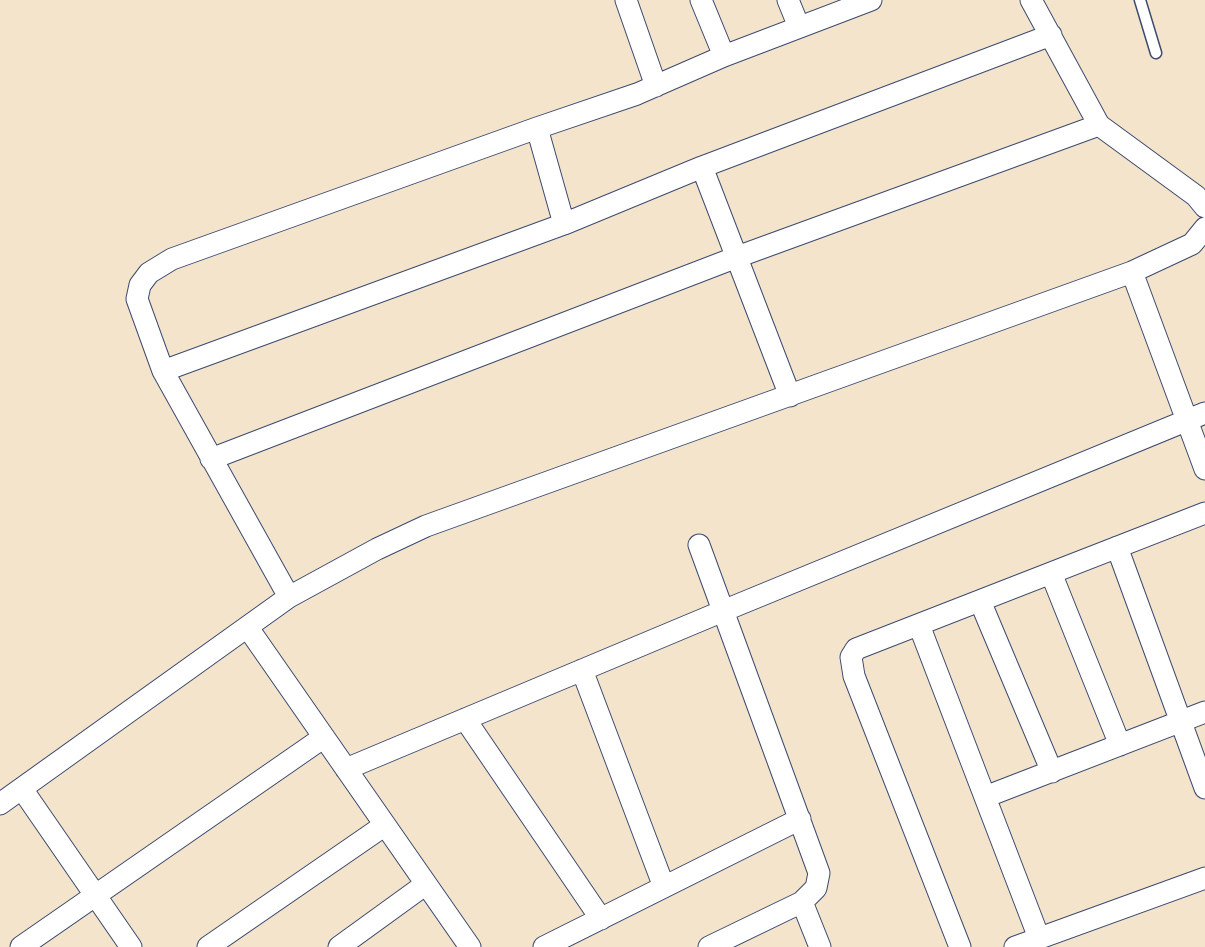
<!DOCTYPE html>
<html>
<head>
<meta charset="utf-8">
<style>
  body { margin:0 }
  canvas { display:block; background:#f3e4cb }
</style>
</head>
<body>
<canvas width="1205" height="947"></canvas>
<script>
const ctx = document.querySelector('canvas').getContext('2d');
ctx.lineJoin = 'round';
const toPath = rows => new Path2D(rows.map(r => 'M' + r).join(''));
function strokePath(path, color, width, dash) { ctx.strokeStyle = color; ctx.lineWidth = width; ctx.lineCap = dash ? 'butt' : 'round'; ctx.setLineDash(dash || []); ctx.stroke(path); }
const service = toPath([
  [1140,0,1156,53]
]);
const minor = toPath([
  [626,0,656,86],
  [701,0,724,56],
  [788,0,799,27],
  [1031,0,1099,125,1196,196,1205,207],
  [537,128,564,224,702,167,1051,35],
  [702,167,790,396],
  [1132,272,1205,469],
  [163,371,564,224],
  [211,459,737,257,1099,125],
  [699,545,819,873,816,888,802,902,709,947],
  [1117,547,1205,788],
  [1051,573,1120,745],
  [289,597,163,371,137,299,140,285,149,273,172,259,537,128,637,94,724,56,871,0],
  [980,601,1052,772],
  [919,625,1039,938],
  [248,628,470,947],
  [582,670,664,887],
  [465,719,601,919],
  [346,769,723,611,1205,413],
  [22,789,131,947],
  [985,797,1205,712],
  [0,804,289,597,377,549,426,526,1132,272,1192,244,1205,228],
  [802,902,820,947],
  [21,947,324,737],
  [208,947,385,825],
  [339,947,426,884],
  [544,947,800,819],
  [960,947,854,676,851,657,856,649,1205,513],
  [1015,947,1205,878]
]);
strokePath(service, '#3b4a6e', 13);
strokePath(minor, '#3b4a6e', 23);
strokePath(service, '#fff', 10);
strokePath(minor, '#fff', 21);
</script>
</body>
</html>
